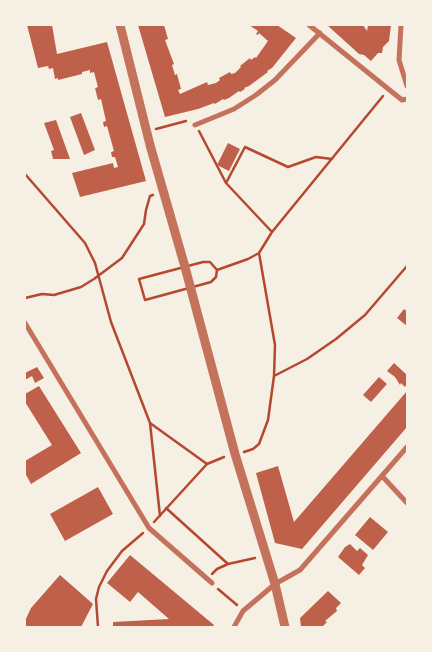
<!DOCTYPE html>
<html>
<head>
<meta charset="utf-8">
<style>
  body { margin:0 }
  #map { position:relative; width:432px; height:652px; overflow:hidden; background:#f6efe4; font-family:"Noto Sans",sans-serif }
  canvas { display:block }
  .frame { position:absolute; inset:0; border:26px solid #f6efe4; pointer-events:none }
</style>
</head>
<body>
<div id="map">
<canvas width="432" height="652"></canvas>
<div class="frame"></div>
</div>
<script>
const ctx = document.querySelector('canvas').getContext('2d');
ctx.lineJoin = 'round';
function paint(path, color) { ctx.fillStyle = color; ctx.fill(path, 'evenodd'); }
const toPath = rows => new Path2D(rows.map(r => 'M' + r).join(''));
function strokePath(path, color, width, dash) { ctx.strokeStyle = color; ctx.lineWidth = width; ctx.lineCap = dash ? 'butt' : 'round'; ctx.setLineDash(dash || []); ctx.stroke(path); }
const building = toPath([
  [27,25,52,25,57,54,107,42,146,181,80,197,72,173,113,163,114,168,118,167,115,157,112,157,111,152,114,151,107,126,104,127,103,122,106,121,101,99,98,100,95,88,98,87,94,72,90,73,90,70,82,72,82,74,58,80,58,78,55,79,53,68,49,69,48,66,38,68],
  [138,25,164,25,168,39,165,40,174,64,172,65,175,75,177,74,181,89,178,90,180,94,207,82,208,85,216,83,220,80,219,78,230,72,231,74,235,73,241,67,240,66,250,58,251,60,255,57,256,58,268,41,259,33,258,35,256,34,258,31,249,25,277,25,296,38,272,68,267,71,268,72,249,86,244,88,245,89,240,92,239,91,229,98,224,100,223,99,215,104,214,103,198,109,165,117],
  [327,25,363,25,367,31,368,25,391,25,389,41,383,47,382,53,378,53,371,61,364,55,359,54],
  [81,113,95,150,84,155,70,117],
  [56,120,70,159,53,159,51,151,54,150,44,123],
  [228,143,240,149,229,171,217,165],
  [404,309,407,311,407,326,397,318],
  [394,363,407,375,407,384,405,387,401,383,400,385,395,377,387,371],
  [37,367,44,378,35,383,32,376,25,380,25,373],
  [379,377,387,384,371,402,363,395],
  [39,386,81,453,31,484,25,473,25,461,52,445,25,402,25,394],
  [407,391,407,427,302,549,275,543,256,473,278,466,294,522],
  [98,487,113,514,65,541,50,514],
  [370,517,388,532,373,550,355,535],
  [350,544,357,551,360,548,368,555,362,565,365,568,359,575,338,557,345,547],
  [130,555,214,625,213,627,113,627,113,622,169,619,138,592,130,602,107,583],
  [60,575,93,604,81,627,25,627,25,621,31,608],
  [328,591,341,603,336,608,337,611,325,621,327,622,322,627,301,627,300,618]
]);
const path = toPath([
  [156,129,186,121],
  [199,131,226,183,272,232],
  [25,174,85,243,95,263,111,322,150,423],
  [226,183,245,147,288,167,316,157,332,159],
  [203,262,210,262,217,270,216,277,211,282,145,300,139,279,203,262],
  [217,270,248,259,259,253],
  [25,298,42,294,54,295,81,287,94,279,122,258,144,224,146,210,150,196,153,195],
  [274,376,307,359,336,339,365,315,407,266],
  [244,452,253,449,259,444,268,420,274,376,275,345,259,253,272,232,383,96],
  [166,508,228,564,255,558],
  [160,516,150,423,207,464],
  [154,522,207,464,224,457],
  [212,574,217,569,228,564],
  [218,589,237,605],
  [98,627,96,599,99,587,107,571,122,551,143,533]
]);
const minor = toPath([
  [309,25,402,100,407,99],
  [401,25,399,60,407,86],
  [195,125,234,109,256,95,275,80,320,33],
  [25,323,149,528,212,583],
  [382,476,407,503],
  [234,627,243,611,275,584,300,570,407,447]
]);
const tertiary = toPath([
  [120,25,150,145,185,267,235,454,275,584,285,627]
]);
paint(building, '#bf614a');
strokePath(path, '#b5482f', 2.5);
strokePath(minor, '#c5725c', 5);
strokePath(tertiary, '#c5725c', 9);
</script>
</body>
</html>
